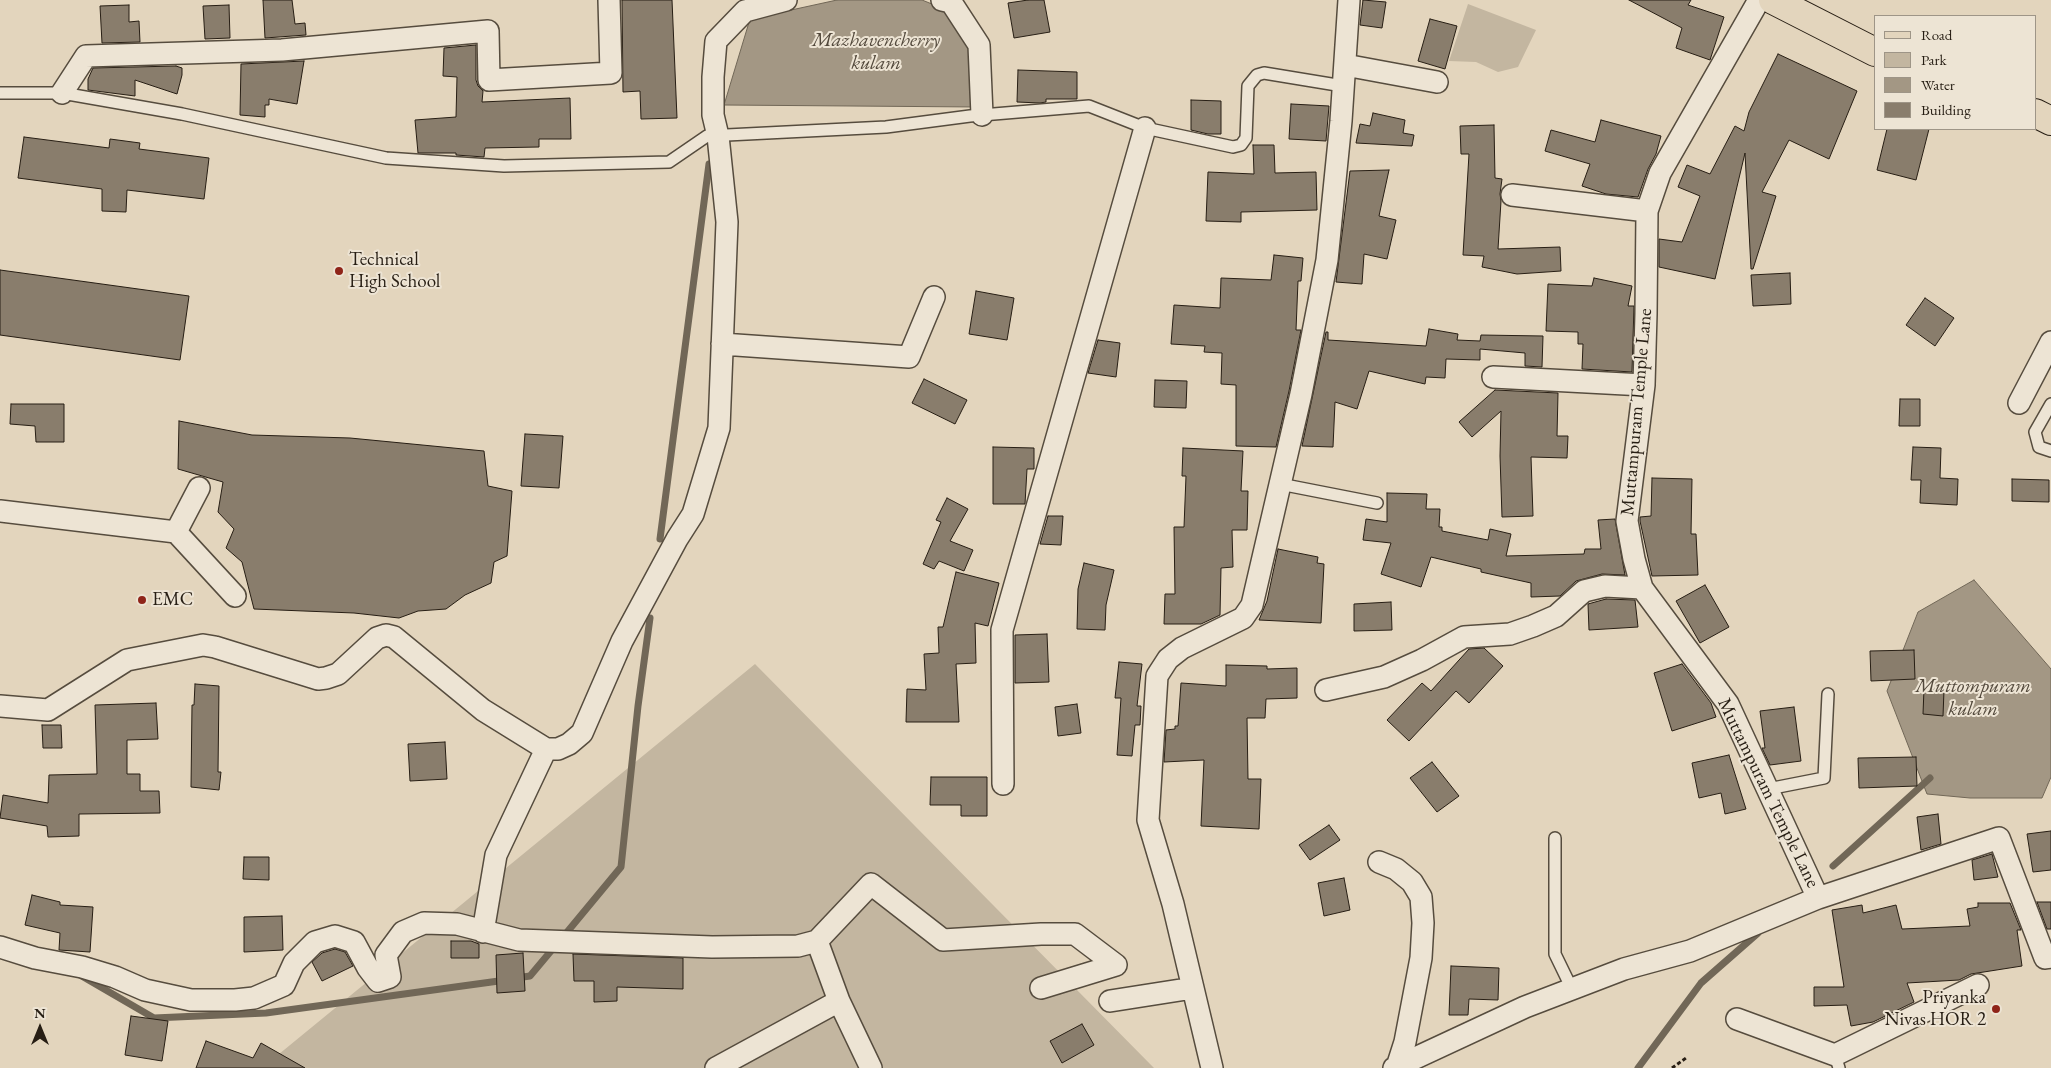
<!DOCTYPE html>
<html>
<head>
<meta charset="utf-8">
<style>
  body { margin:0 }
  #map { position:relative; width:2051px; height:1068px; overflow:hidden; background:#e3d5bd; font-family:"EB Garamond",serif }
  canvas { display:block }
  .legend { position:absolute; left:1874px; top:15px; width:162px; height:115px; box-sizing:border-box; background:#ede4d4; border:1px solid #9e9587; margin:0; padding:6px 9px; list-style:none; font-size:15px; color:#271e14 }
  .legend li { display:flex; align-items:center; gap:10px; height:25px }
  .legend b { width:25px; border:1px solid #9e9587 }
  .north { position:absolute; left:15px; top:1003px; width:50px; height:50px; -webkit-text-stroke:4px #ede4d4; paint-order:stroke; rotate:0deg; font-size:14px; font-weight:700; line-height:20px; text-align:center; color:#271e14 }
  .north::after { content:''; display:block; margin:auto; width:18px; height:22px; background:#271e14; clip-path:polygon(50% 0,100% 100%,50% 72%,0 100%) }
</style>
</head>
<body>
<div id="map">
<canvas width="2051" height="1068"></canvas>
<ul class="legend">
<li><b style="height:6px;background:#e3d5bd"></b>Road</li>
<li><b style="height:14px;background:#c3b6a0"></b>Park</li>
<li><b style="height:14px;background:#a39784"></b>Water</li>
<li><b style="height:14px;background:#897d6c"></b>Building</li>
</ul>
<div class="north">N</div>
</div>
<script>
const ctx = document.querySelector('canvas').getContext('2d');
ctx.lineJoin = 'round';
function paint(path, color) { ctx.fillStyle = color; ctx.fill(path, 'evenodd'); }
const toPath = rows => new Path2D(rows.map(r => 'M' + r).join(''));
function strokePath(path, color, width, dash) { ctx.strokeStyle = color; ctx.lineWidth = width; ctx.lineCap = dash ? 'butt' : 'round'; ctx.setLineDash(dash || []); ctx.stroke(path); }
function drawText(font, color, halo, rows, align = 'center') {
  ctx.font = font + ' "EB Garamond",serif'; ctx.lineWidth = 4; ctx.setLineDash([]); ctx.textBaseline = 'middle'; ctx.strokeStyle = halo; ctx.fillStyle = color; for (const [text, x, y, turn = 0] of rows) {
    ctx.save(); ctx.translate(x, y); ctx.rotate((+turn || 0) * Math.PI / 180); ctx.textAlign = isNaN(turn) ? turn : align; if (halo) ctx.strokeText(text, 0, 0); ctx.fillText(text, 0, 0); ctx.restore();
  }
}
const green = toPath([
  [1468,4,1536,30,1518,67,1498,72,1476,62,1449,61],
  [755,664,1154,1068,262,1068]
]);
const water = toPath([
  [837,0,922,0,959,15,979,33,978,107,724,105,750,19,837,0],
  [1974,580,2051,669,2051,777,2042,798,1970,798,1927,794,1887,691,1918,612,1974,580]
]);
const stream = toPath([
  [660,539,709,164],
  [1833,866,1930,778],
  [563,937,621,867,638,706,650,618],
  [80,975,154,1018,266,1013,506,980],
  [516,978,530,976,556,945],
  [1638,1068,1701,983,1758,933]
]);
const building = toPath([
  [263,0,292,0,295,24,305,23,306,35,265,38,263,0],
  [622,0,672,0,677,118,641,119,640,91,623,92,622,0],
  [1028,0,1044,0,1050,32,1014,38,1008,3,1028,0],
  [1363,0,1386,2,1382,28,1360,25,1363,0],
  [1629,0,1691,0,1688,5,1724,17,1710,60,1676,48,1682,28,1629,0],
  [129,5,129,22,139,21,140,42,102,43,100,6,129,5],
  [229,5,230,38,205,39,203,6,229,5],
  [1430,19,1457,26,1445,69,1418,61,1430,19],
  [476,45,476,80,478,86,483,91,482,102,570,98,571,139,539,139,539,147,485,148,484,157,456,155,456,153,418,153,415,120,456,117,457,77,443,76,444,48,476,45],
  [1778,54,1857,91,1829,159,1789,140,1762,192,1776,196,1753,269,1751,269,1745,153,1715,279,1659,267,1659,239,1682,242,1700,196,1678,187,1687,165,1710,174,1735,126,1744,131,1749,112,1778,54],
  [304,61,297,104,269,99,269,105,265,105,265,117,240,115,241,64,304,61],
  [176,66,182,68,182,75,177,94,135,80,135,96,88,90,88,79,93,68,176,66],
  [1018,70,1077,72,1077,99,1046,99,1046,102,1040,103,1017,102,1018,70],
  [1191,100,1221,101,1221,134,1208,134,1191,130,1191,100],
  [1291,104,1329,106,1326,141,1289,139,1291,104],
  [1373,113,1405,120,1403,133,1414,135,1412,146,1356,143,1360,124,1370,126,1373,113],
  [1601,120,1661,136,1656,154,1648,169,1638,197,1606,194,1582,186,1590,164,1545,151,1551,130,1595,142,1601,120],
  [1494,125,1495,178,1502,179,1500,194,1501,201,1498,249,1560,247,1561,271,1517,274,1482,267,1484,256,1463,255,1469,154,1461,154,1460,126,1494,125],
  [1887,129,1929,129,1916,180,1877,170,1887,129],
  [24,137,109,148,110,139,140,143,139,149,209,158,204,199,127,190,126,212,102,211,102,189,18,178,24,137],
  [1253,145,1274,145,1275,173,1316,172,1317,210,1241,212,1241,222,1206,221,1208,172,1254,174,1253,145],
  [1389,170,1379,216,1396,220,1387,259,1364,254,1362,284,1336,282,1350,171,1389,170],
  [1274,255,1303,258,1301,281,1298,281,1296,330,1301,330,1289,391,1276,447,1236,446,1236,385,1221,384,1222,353,1204,352,1205,346,1171,344,1174,305,1220,308,1221,278,1271,280,1274,255],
  [0,270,189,296,180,360,0,335,0,270],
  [1790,273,1791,304,1753,306,1751,275,1790,273],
  [1594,278,1632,286,1628,306,1634,306,1632,372,1582,369,1583,344,1578,344,1578,332,1546,331,1548,284,1592,286,1594,278],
  [976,291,1014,298,1007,340,969,334,976,291],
  [1925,298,1954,318,1935,346,1906,325,1925,298],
  [1429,329,1458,334,1457,340,1480,341,1481,335,1543,336,1542,367,1525,366,1525,353,1480,349,1480,360,1446,359,1445,378,1426,377,1425,384,1369,371,1357,409,1335,402,1333,447,1302,446,1326,332,1328,332,1328,340,1426,346,1429,329],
  [1098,340,1120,343,1116,377,1088,373,1098,340],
  [924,379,967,400,955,424,912,403,924,379],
  [1155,380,1187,381,1186,408,1154,407,1155,380],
  [1495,390,1558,393,1557,436,1568,436,1567,458,1531,457,1533,516,1502,517,1500,456,1501,411,1472,437,1459,422,1495,390],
  [1900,399,1920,399,1920,426,1899,426,1900,399],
  [11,404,64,404,64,442,36,442,35,426,10,424,11,404],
  [179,421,252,435,350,438,484,451,488,486,512,491,507,556,494,562,491,583,465,595,446,609,418,611,399,618,354,613,254,609,242,562,226,548,234,529,218,512,223,482,178,469,179,421],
  [525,434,563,436,559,488,521,486,525,434],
  [993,447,1034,448,1034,469,1027,469,1025,504,993,504,993,447],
  [1913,447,1941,448,1940,478,1958,479,1957,505,1920,503,1921,480,1911,480,1913,447],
  [1183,448,1243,451,1241,491,1248,491,1247,530,1232,530,1233,567,1221,568,1220,615,1201,624,1164,624,1165,594,1175,594,1174,527,1184,527,1186,476,1182,476,1183,448],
  [1652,478,1692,479,1691,534,1696,534,1698,575,1652,576,1640,521,1640,517,1651,516,1652,478],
  [2012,479,2049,480,2049,502,2012,501,2012,479],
  [1387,493,1427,494,1426,509,1440,509,1439,527,1442,527,1442,531,1488,540,1490,529,1511,534,1506,556,1584,554,1585,549,1601,549,1598,520,1615,519,1625,575,1602,574,1576,581,1560,596,1531,597,1531,583,1481,572,1481,569,1431,557,1421,587,1381,574,1391,543,1363,540,1366,519,1387,522,1387,493],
  [947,498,968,509,950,541,973,550,964,571,939,561,934,569,923,564,941,522,936,520,947,498],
  [1048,516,1063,516,1061,545,1040,544,1048,516],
  [1278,549,1318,557,1317,563,1324,564,1321,623,1259,620,1267,601,1278,549],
  [1084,563,1114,570,1106,605,1105,630,1077,629,1078,589,1084,563],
  [956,572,999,583,988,626,975,623,976,663,956,664,959,722,906,722,907,689,926,690,924,654,939,653,938,627,943,627,956,572],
  [1705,585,1729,627,1700,643,1676,601,1705,585],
  [1606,599,1635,600,1638,627,1589,630,1588,604,1606,599],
  [1391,602,1392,630,1354,631,1354,604,1391,602],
  [1047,634,1049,682,1015,683,1015,635,1047,634],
  [1484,648,1503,666,1469,703,1456,691,1409,741,1387,720,1422,683,1431,691,1469,649,1484,648],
  [1914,650,1915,679,1871,681,1870,651,1914,650],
  [1119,662,1142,664,1137,706,1141,706,1140,725,1135,725,1132,756,1117,755,1121,698,1115,698,1119,662],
  [1682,664,1711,703,1716,717,1672,731,1654,673,1682,664],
  [1226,665,1267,666,1267,669,1297,668,1297,698,1266,699,1265,718,1247,718,1248,779,1261,779,1259,829,1201,826,1204,760,1164,762,1166,730,1175,729,1175,726,1178,726,1181,683,1226,686,1226,665],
  [195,684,219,686,218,772,221,772,219,790,191,787,192,705,194,705,195,684],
  [1924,689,1944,690,1943,716,1923,714,1924,689],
  [156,703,158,739,127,740,127,774,140,774,140,791,159,791,160,813,79,814,79,836,48,837,47,826,0,818,3,795,48,803,49,775,97,774,95,705,156,703],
  [1077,704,1081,733,1058,736,1055,707,1077,704],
  [1794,707,1801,761,1770,765,1762,748,1765,748,1760,711,1794,707],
  [42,725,61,725,62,748,43,748,42,725],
  [445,742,447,779,410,781,408,744,445,742],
  [1729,755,1746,809,1725,814,1721,793,1699,798,1692,763,1729,755],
  [1916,757,1917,786,1859,788,1858,758,1916,757],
  [1432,762,1459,796,1437,812,1410,778,1432,762],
  [931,777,987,777,987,816,961,816,961,805,930,805,931,777],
  [1938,814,1941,844,1921,850,1917,817,1938,814],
  [1329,825,1340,840,1310,860,1299,845,1329,825],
  [2051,831,2051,870,2033,872,2027,834,2051,831],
  [1992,854,1998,877,1974,880,1972,860,1992,854],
  [244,857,269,857,269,880,243,879,244,857],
  [1344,878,1350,910,1324,916,1318,883,1344,878],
  [32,895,60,902,60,905,93,907,90,952,59,950,60,933,25,925,32,895],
  [2037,902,2051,902,2051,929,2047,929,2037,902],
  [1978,903,2010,903,2021,930,2017,930,2022,966,1971,974,1959,980,1907,983,1914,1002,1873,1022,1851,1026,1847,1005,1814,1006,1814,987,1844,987,1832,910,1862,905,1863,913,1896,905,1902,929,1970,926,1967,909,1978,907,1978,903],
  [282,916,283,950,244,952,244,917,282,916],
  [451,941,471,941,479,944,479,958,451,958,451,941],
  [335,949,345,952,353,966,322,981,312,962,322,953,335,949],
  [523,953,525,991,497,993,496,955,523,953],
  [573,954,683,958,683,989,617,987,617,1001,594,1002,594,981,574,981,573,954],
  [1451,966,1499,968,1498,1000,1469,999,1468,1015,1449,1015,1451,966],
  [131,1016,168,1021,162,1061,125,1055,131,1016],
  [1082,1024,1094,1045,1062,1063,1050,1041,1082,1024],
  [206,1041,253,1058,261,1043,305,1068,196,1068,206,1041]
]);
const path = toPath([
  [1672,1068,1686,1058]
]);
const service = toPath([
  [0,93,62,93,182,114,386,158,504,166,669,162,707,136,886,127,970,116,1089,106,1145,128,1233,147,1241,145,1246,138,1248,86,1257,75,1264,73,1343,86],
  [2051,404,2035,432,2039,447,2051,451],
  [1280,484,1377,503],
  [1768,789,1824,778,1828,694],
  [1555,838,1555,954,1572,989],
  [1835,1055,1839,1068]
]);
const minor = toPath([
  [942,0,951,2,979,45,982,115],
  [1759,0,1660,173,1647,211,1646,314,1644,385,1627,521,1634,559,1642,588,1728,704,1818,898],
  [1345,65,1437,82],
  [62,93,86,56,282,50,488,31,489,80,611,73,609,0],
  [1512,195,1647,211],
  [722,344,909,357,934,297],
  [1493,377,1644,385],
  [2019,403,2051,342],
  [0,511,176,532,235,596],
  [176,532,199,488],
  [1326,690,1384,677,1422,660,1464,637,1510,634,1533,626,1556,616,1584,591,1605,586,1642,588],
  [0,706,48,710,127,660,203,645,215,647,318,679,326,678,338,674,377,638,386,635,394,637,483,710,546,749,558,749,569,744,582,733,622,641,677,539,693,514,719,428,727,222,718,136,713,115,713,77,716,41,745,11,786,0],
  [1003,784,1002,630,1145,128],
  [1379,862,1396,869,1412,882,1421,897,1423,923,1421,958,1405,1042,1397,1067],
  [483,932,496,855,546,749],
  [817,941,839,1001,871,1068],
  [0,947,35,958,82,967,115,977,145,990,191,1000,235,1000,254,998,284,985,294,963,315,942,335,936,354,942,368,968,378,981,390,977,386,955,403,932,424,923,457,924,519,940,712,947,798,946,817,941,871,884,943,940,1041,934,1075,934,1116,965,1041,988],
  [1110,1001,1193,988],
  [1737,1019,1835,1055,1978,985],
  [716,1068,839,1001],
  [1212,1068,1173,904,1148,820,1157,676,1168,659,1182,648,1243,618,1252,605,1301,394,1327,260,1341,121,1349,0],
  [1394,1068,1525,1007,1624,969,1690,951,1818,898,1999,838,2045,958,2051,957]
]);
const primary = toPath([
  [1773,0,1875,52],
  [2035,113,2051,121]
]);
const markers = [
  [339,271,5,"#8f2418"],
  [142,600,5,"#8f2418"],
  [1996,1009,5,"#8f2418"]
];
const poiNames = [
  ["Technical",349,260],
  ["High School",349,282],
  ["EMC",152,600],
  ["Priyanka",1986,998,"right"],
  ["Nivas HOR 2",1986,1020,"right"]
];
const streetNames = [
  ["Muttampuram Temple Lane",1637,412,-85],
  ["Muttampuram Temple Lane",1768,793,64]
];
const waterNames = [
  ["Mazhavencherry",876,41],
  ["kulam",876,64],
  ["Muttompuram",1973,687],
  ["kulam",1973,710]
];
paint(green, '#c3b6a0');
paint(water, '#a39784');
strokePath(water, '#716757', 1);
strokePath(stream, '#716757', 7);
paint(building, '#897d6c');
strokePath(building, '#271e14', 1);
strokePath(service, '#564c3e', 14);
strokePath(minor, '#564c3e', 24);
strokePath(primary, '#271e14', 30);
strokePath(path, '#271e14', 3, [4, 2.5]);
strokePath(service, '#ede4d4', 11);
strokePath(minor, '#ede4d4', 21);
strokePath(primary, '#e3d5bd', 28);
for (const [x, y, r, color] of markers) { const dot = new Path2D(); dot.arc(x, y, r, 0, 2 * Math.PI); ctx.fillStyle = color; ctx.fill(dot); strokePath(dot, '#ede4d4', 2); }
drawText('19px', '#271e14', '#ede4d4', poiNames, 'left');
drawText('19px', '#271e14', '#ede4d4', streetNames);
drawText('italic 20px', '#52483b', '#ede4d4', waterNames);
</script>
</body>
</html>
